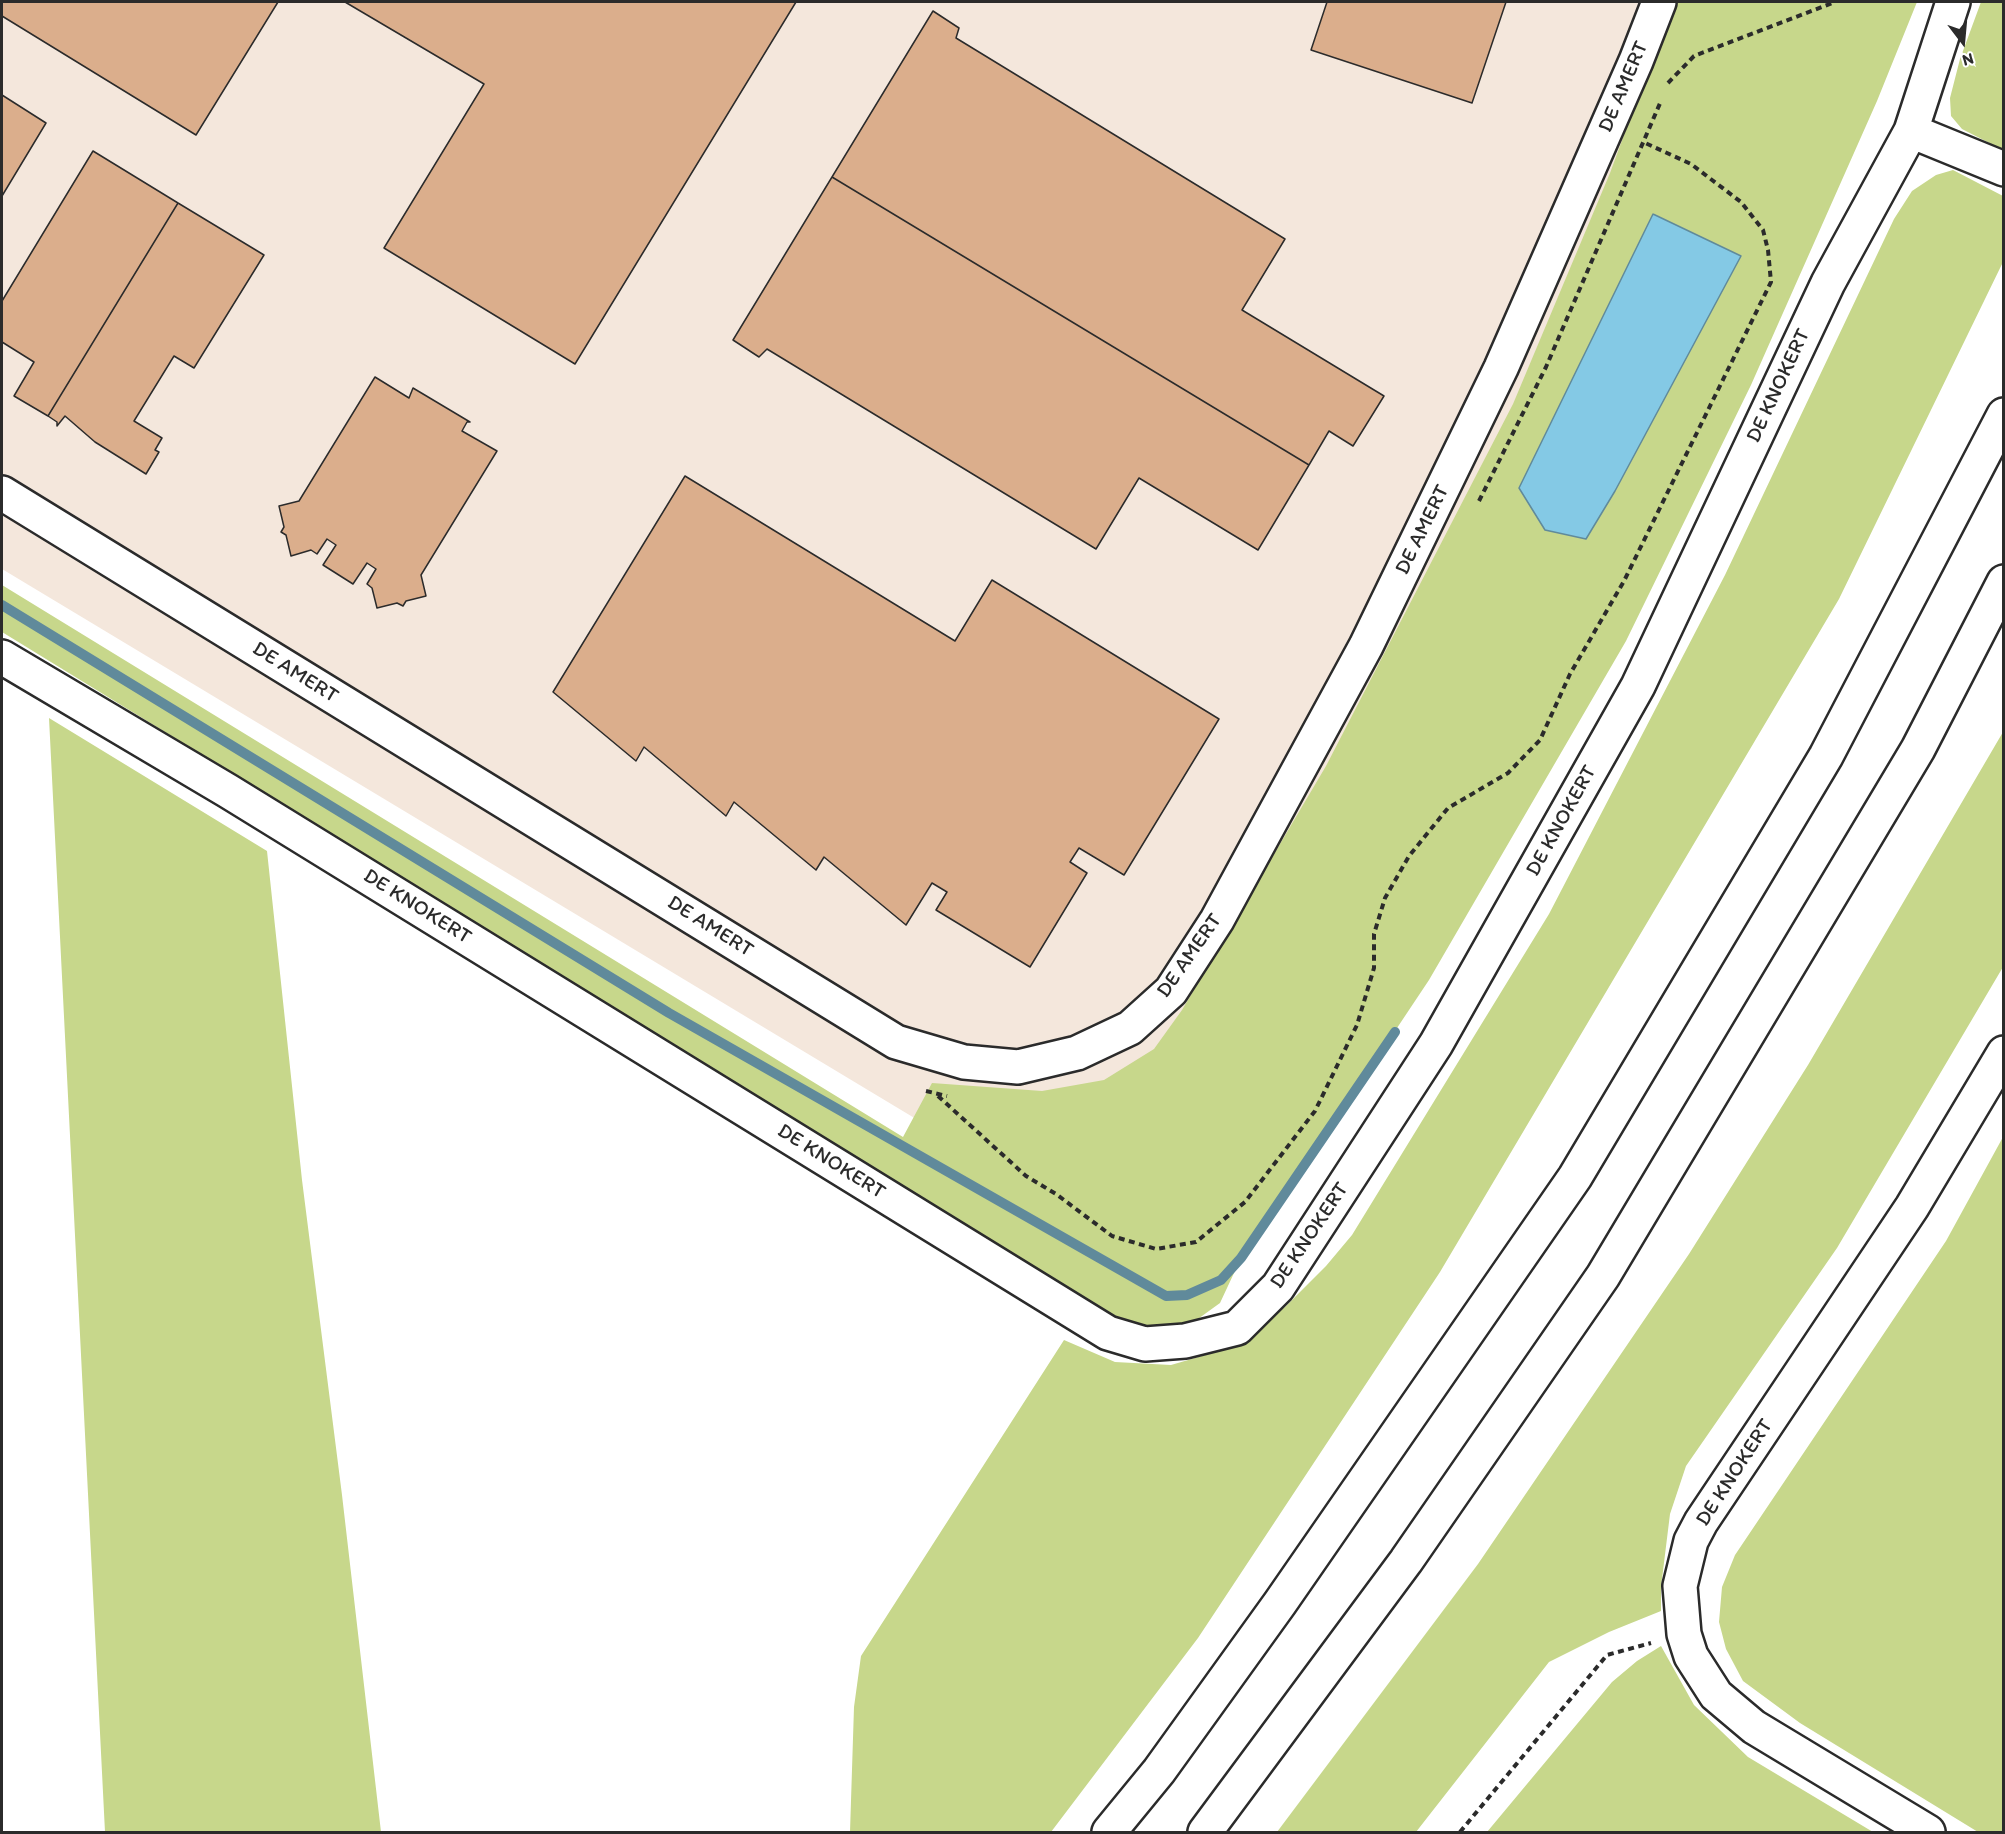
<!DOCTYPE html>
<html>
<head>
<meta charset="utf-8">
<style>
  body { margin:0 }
  #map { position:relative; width:2005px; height:1834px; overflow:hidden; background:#fff; font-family:Itim,sans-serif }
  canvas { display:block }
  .frame { position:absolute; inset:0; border:3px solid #2b2b2b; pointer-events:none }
  .north { position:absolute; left:1933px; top:12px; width:60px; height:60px; -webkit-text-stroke:4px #fff; paint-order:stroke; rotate:164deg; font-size:16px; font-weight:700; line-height:24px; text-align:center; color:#2b2b2b }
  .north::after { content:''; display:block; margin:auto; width:21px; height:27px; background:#2b2b2b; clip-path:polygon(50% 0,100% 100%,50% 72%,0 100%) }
</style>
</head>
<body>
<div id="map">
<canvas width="2005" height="1834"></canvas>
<div class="frame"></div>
<div class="north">N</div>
</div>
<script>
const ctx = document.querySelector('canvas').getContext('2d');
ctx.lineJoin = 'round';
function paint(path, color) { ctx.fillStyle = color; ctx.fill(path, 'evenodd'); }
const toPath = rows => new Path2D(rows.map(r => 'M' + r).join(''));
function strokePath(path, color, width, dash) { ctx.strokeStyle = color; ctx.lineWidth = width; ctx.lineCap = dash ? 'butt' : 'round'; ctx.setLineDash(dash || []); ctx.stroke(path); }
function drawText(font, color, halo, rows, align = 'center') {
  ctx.font = font + ' Itim,sans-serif'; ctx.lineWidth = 4.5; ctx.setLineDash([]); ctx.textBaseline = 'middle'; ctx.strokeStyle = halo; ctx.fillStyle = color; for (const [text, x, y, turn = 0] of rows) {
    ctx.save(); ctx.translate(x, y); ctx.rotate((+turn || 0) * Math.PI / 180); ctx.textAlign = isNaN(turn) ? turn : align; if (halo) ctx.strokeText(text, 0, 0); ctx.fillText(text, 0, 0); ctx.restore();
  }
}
const built = toPath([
  [2,2,1704,2,1293,969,1106,1151,941,1134,2,569]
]);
const green = toPath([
  [1673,2,1917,2,1877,101,1751,385,1626,641,1429,980,1253,1244,1241,1258,1220,1303,1184,1329,1143,1333,1061,1287,667,1040,2,632,2,585,903,1137,932,1083,1042,1091,1104,1080,1154,1049,1182,1010,1326,766,1513,404,1610,173],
  [1981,2,2003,2,2003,150,1962,129,1951,116,1950,98,1960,59],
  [1953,170,2003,196,2003,262,1839,599,1440,1272,1198,1638,1051,1832,850,1832,854,1707,861,1656,1064,1340,1115,1362,1171,1365,1226,1349,1285,1307,1326,1266,1352,1235,1549,914,1725,575,1894,219,1912,191,1936,175],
  [49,718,267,851,302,1180,342,1495,381,1832,105,1832],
  [2003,732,2003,967,1837,1248,1686,1466,1670,1514,1661,1587,1661,1611,1609,1632,1549,1662,1416,1832,1277,1832,1478,1564,1689,1254,1808,1065],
  [2003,1137,2004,1832,1978,1832,1800,1723,1743,1681,1726,1649,1719,1622,1722,1587,1735,1555,1946,1241],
  [1661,1646,1694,1705,1748,1757,1873,1832,1487,1832,1612,1682,1637,1661]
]);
const water = toPath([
  [1653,214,1741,256,1615,491,1586,539,1545,530,1519,488,1653,214]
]);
const stream = toPath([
  [2,605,669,1013,1166,1296,1187,1295,1221,1280,1241,1258,1395,1032]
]);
const building = toPath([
  [2,2,278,2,196,135,2,16,2,2],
  [345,2,796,2,575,364,384,248,484,84,345,2],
  [1327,2,1506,2,1472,103,1311,50,1327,2],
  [933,11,959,28,956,38,1285,239,1242,310,1384,396,1353,446,1329,431,1309,465,832,177,933,11],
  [2,95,46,123,2,196,2,95],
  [93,151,178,203,48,416,14,396,34,362,2,342,2,301,93,151],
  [832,177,1309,465,1258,550,1139,478,1096,549,767,349,759,357,733,340,832,177],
  [178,203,264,255,194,368,174,356,134,421,162,438,155,450,159,452,146,474,95,442,65,416,57,426,57,422,48,416,178,203],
  [375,377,409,398,413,388,470,422,467,422,462,431,497,451,421,575,426,596,406,601,403,606,397,603,377,608,372,588,367,584,376,569,367,563,353,584,323,565,336,545,327,539,317,554,311,550,291,556,286,535,281,532,284,527,279,506,299,501,375,377],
  [685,476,955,641,992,580,1219,719,1124,875,1079,848,1070,862,1087,873,1030,967,936,910,947,892,932,883,906,925,824,857,816,870,734,802,726,816,644,747,636,761,553,692,685,476]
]);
const path = toPath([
  [1668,83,1694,56,1835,2],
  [1479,501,1546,367,1661,101],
  [926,1091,947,1096],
  [938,1096,1026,1176,1056,1194,1112,1236,1156,1249,1196,1242,1245,1202,1315,1111,1357,1025,1374,968,1374,934,1385,898,1409,856,1448,808,1508,773,1540,740,1570,674,1624,581,1771,282,1768,250,1763,230,1741,202,1691,164,1643,142],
  [1460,1832,1607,1655,1651,1643]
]);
const street = toPath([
  [1911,131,1953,2],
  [2,493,896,1042,964,1062,1018,1067,1077,1053,1130,1028,1171,991,1217,920,1366,646,1501,368,1636,61,1659,2],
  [2,657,228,791,1108,1333,1145,1344,1185,1341,1237,1328,1278,1287,1436,1044,1638,686,1828,283,1911,131,2004,169],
  [1928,1832,1754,1727,1716,1695,1691,1656,1684,1634,1680,1586,1691,1541,1701,1522,1912,1207,2004,1053]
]);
const highway = toPath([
  [1109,1832,1159,1771,1280,1603,1575,1177,1826,756,2004,415],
  [1205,1832,1406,1561,1603,1276,1918,749,2004,582]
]);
const streetNames = [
  ["DE AMERT",1624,87,-67],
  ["DE KNOKERT",1779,386,-65],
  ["DE AMERT",1423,530,-64],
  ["DE AMERT",295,673,32],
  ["DE KNOKERT",1562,821,-61],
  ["DE KNOKERT",417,907,32],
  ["DE AMERT",710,927,32],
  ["DE AMERT",1190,956,-55],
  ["DE KNOKERT",831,1162,32],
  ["DE KNOKERT",1310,1236,-56],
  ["DE KNOKERT",1735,1473,-57]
];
paint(built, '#f4e7dc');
paint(green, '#c7d78b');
paint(water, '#84c9e5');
strokePath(water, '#608a9b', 1.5);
strokePath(stream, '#608a9b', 10);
paint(building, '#dbae8c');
strokePath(building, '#2b2b2b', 1.5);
strokePath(street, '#2b2b2b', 38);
strokePath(highway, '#2b2b2b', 38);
strokePath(path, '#2b2b2b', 4, [6, 4.5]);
strokePath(street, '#fff', 33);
strokePath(highway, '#fff', 33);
drawText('21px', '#2b2b2b', '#fff', streetNames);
</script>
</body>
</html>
